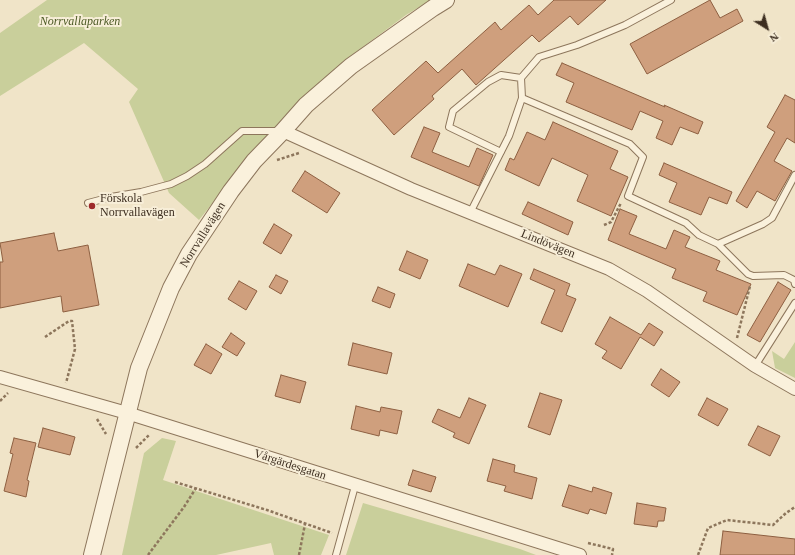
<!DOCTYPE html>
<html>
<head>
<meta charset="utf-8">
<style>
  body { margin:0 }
  #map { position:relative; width:795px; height:555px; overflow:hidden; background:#f0e4c8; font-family:Georgia,serif }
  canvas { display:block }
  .north { position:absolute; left:747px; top:8px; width:40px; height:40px; -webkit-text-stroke:3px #f7eed8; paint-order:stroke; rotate:143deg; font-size:11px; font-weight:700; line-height:16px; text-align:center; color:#3d2e20 }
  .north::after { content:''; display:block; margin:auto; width:14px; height:18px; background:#3d2e20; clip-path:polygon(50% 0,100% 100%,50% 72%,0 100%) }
</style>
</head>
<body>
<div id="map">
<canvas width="795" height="555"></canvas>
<div class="north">N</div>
</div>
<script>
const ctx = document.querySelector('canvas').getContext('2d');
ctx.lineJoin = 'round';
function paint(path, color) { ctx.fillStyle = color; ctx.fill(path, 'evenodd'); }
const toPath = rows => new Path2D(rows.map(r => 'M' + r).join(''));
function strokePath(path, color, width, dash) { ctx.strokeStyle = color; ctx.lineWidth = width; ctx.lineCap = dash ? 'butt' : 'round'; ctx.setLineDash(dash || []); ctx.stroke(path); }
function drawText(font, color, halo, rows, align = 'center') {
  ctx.font = font + ' Georgia,serif'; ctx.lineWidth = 4; ctx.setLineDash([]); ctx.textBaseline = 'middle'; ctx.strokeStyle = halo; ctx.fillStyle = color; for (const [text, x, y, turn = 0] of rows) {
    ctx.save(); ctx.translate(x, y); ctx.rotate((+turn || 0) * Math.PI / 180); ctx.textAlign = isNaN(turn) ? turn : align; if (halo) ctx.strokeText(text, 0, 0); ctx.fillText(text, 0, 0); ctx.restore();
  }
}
const green = toPath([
  [47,0,431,0,406,15,348,58,307,95,259,145,199,220,169,193,129,102,138,89,84,43,0,96,0,33],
  [795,342,795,378,775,368,772,351,784,359],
  [162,438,176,441,163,480,329,535,321,555,274,555,271,543,216,555,122,555,144,453],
  [363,503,520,549,536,555,346,555]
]);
const building = toPath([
  [554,0,606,0,578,25,570,16,539,42,532,35,476,85,462,69,432,96,434,99,394,135,372,110,426,61,438,73,495,22,501,30,529,5,538,15,554,0],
  [710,0,720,18,737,9,743,21,647,74,630,44,710,0],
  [562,63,665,107,664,105,703,122,698,134,680,127,672,145,656,138,663,121,640,111,632,130,566,102,574,83,556,75,562,63],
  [785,95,795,100,795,143,787,138,774,161,792,171,775,201,757,191,747,208,736,201,775,132,767,127,785,95],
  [553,122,618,151,610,169,628,177,611,216,577,201,588,175,552,158,539,186,505,170,510,158,514,160,527,132,545,140,553,122],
  [424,127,440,133,432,152,469,167,477,148,493,155,479,186,411,157,424,127],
  [664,163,732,192,727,204,709,197,701,215,669,202,677,183,659,175,664,163],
  [305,171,340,193,327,213,292,191,305,171],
  [528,202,573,222,568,235,522,214,528,202],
  [620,209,637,216,629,234,666,249,674,230,690,237,685,247,720,261,716,270,751,284,737,315,703,301,707,292,672,278,676,269,608,240,620,209],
  [274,224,292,235,281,254,263,243,274,224],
  [54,233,58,251,88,245,99,305,63,312,61,296,0,308,0,262,3,262,0,243,54,233],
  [407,251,428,260,420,279,399,270,407,251],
  [468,264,495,275,500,265,522,274,508,307,459,286,468,264],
  [534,269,570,284,566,295,576,299,562,332,541,323,555,290,530,279,534,269],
  [276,275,288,281,281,294,269,287,276,275],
  [239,281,257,291,246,310,228,299,239,281],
  [778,282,791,290,760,342,747,335,778,282],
  [378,287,395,294,390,308,372,301,378,287],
  [610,317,641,335,649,323,663,332,654,346,640,337,621,369,602,358,607,351,595,344,610,317],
  [231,333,245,343,237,356,222,347,231,333],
  [353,343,392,353,387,374,348,365,353,343],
  [206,344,222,354,211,374,194,365,206,344],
  [661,369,680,382,669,397,651,385,661,369],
  [281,375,306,382,300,403,275,396,281,375],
  [540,393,562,400,550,435,528,427,540,393],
  [469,398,486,405,469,444,453,437,455,433,432,422,438,409,460,418,469,398],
  [707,398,728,409,718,426,698,415,707,398],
  [356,406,380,412,381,407,402,411,397,434,380,430,379,436,351,429,356,406],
  [758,426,780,436,770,456,748,445,758,426],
  [43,428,75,437,70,455,38,447,43,428],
  [14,438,36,443,27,480,29,481,26,497,4,491,13,454,10,453,14,438],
  [493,459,515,465,514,472,537,478,532,499,504,491,506,486,487,481,493,459],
  [413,470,436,477,431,492,408,485,413,470],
  [569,485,592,492,593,487,612,493,606,514,590,509,588,514,562,506,569,485],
  [637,503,666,508,664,521,658,521,657,527,634,524,637,503],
  [723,531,795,539,795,555,720,555,723,531]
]);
const path = toPath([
  [277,160,299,153],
  [604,225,611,222,621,203],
  [45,337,69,321,72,321,75,349,66,383],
  [737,338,750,286],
  [0,401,8,393],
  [97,419,106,434],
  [136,448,149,435],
  [175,482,267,510,332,533],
  [588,543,613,549,612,555],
  [148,555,184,507,196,488],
  [299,555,305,524],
  [698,555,708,528,727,520,773,525,786,513,795,507]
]);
const service = toPath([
  [521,78,539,57,577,45,625,25,671,0],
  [522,98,630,144,643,157,628,196,686,223,699,235,718,244,748,274,753,276,784,275,794,280,795,284],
  [88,203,111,197,141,192,171,184,187,176,205,164,242,131,279,131],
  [470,213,509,136,522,98,521,78,501,75,488,82,453,111,449,127,501,152],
  [718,244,763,224,772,218,795,175],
  [755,366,795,303],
  [336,555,355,486]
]);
const minor = toPath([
  [283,131,411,189,609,269,647,291,755,366,795,389],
  [0,377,127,413,580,555]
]);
const tertiary = toPath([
  [92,555,139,368,171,288,189,254,231,191,254,161,283,131,306,105,351,66,433,8,446,0]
]);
const markers = [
  [92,206,4,"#9e2a2b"]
];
const parkNames = [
  ["Norrvallaparken",80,22]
];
const poiNames = [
  ["Förskola",100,199],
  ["Norrvallavägen",100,213]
];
const streetNames = [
  ["Norrvallavägen",203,235,-58],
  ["Lindövägen",548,244,22],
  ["Vårgärdesgatan",290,465,18]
];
paint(green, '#c9cf9b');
paint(building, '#cf9f7d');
strokePath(building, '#8d5f41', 1);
strokePath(service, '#8d765c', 8);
strokePath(minor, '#8d765c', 14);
strokePath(tertiary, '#8d765c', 18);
strokePath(path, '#8d765c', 2.5, [3, 2]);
strokePath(service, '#faf1dc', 6);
strokePath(minor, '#faf1dc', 12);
strokePath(tertiary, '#faf1dc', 16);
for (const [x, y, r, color] of markers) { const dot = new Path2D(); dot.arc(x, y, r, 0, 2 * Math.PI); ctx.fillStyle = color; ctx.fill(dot); strokePath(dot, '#f7eed8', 1.5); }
drawText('italic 12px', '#4d5a26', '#f7eed8', parkNames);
drawText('12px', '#3d2e20', '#f7eed8', poiNames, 'left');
drawText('12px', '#3d2e20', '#f7eed8', streetNames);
</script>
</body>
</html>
